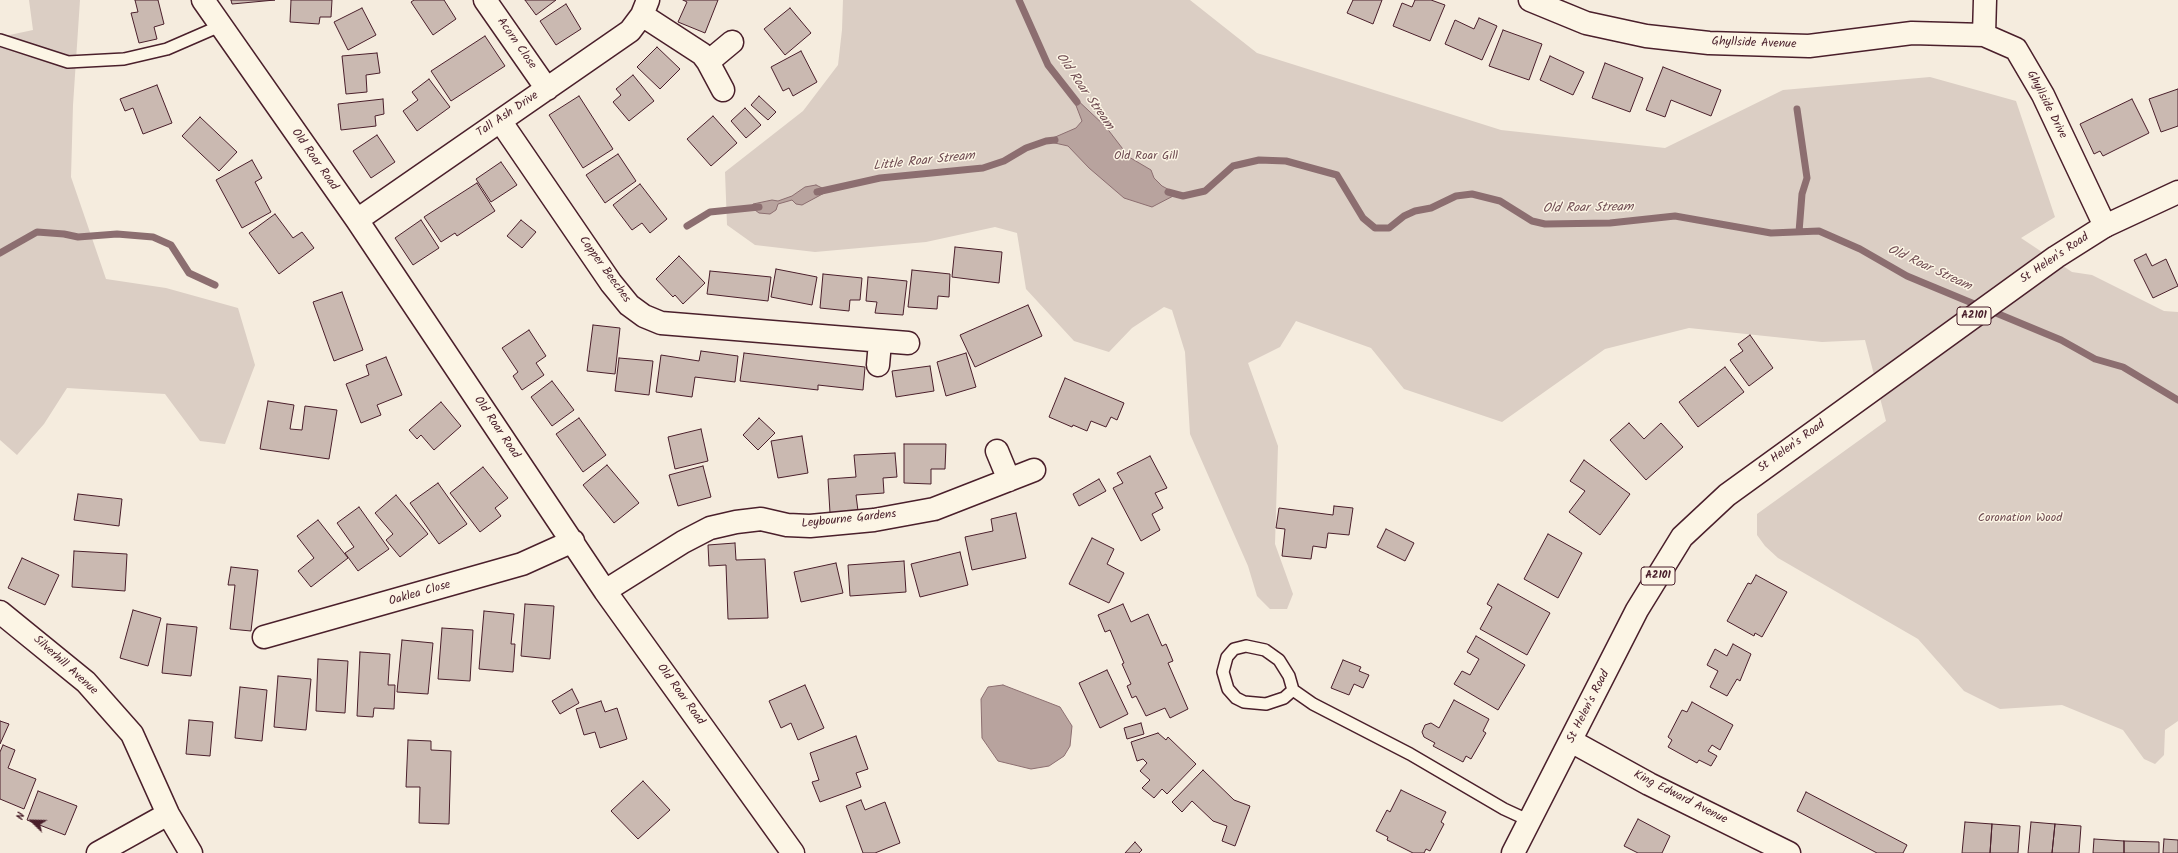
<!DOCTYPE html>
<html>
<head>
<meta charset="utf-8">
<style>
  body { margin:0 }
  #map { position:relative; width:2178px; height:853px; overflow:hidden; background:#f5ecde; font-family:Kalam,sans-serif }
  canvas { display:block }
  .north { position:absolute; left:12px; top:801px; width:40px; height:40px; -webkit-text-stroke:3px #fcf5e5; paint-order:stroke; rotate:293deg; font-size:11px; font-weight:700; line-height:16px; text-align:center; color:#4a1f2b }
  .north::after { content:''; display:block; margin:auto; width:14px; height:18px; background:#4a1f2b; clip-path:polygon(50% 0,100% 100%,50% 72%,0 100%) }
</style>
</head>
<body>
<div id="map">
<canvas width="2178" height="853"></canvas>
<div class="north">N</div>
</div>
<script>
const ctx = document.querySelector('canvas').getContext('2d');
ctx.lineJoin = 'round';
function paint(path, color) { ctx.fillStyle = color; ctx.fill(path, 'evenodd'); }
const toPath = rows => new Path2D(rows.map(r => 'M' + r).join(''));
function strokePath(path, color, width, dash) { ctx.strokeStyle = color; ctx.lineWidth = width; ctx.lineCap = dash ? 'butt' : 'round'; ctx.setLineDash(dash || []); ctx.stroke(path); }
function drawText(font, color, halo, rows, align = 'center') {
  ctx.font = font + ' Kalam,sans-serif'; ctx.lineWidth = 3; ctx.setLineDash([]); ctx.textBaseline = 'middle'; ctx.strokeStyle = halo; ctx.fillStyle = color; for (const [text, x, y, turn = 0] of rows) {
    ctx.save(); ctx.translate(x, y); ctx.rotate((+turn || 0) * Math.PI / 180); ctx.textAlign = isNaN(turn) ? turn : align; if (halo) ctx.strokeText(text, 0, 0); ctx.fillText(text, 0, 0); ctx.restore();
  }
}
const green = toPath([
  [29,0,80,0,73,105,71,177,106,279,166,288,238,308,255,365,225,444,200,441,165,394,67,388,44,424,17,455,0,440,0,37,33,30],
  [843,0,1190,0,1257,53,1501,130,1665,148,1783,90,1930,77,2016,101,2055,217,2021,238,2072,272,2092,275,2164,311,2178,312,2178,721,2165,730,2164,755,2155,764,2144,759,2123,730,2062,705,2000,709,1964,691,1918,639,1778,558,1765,546,1757,535,1757,514,1886,421,1865,340,1822,342,1689,328,1605,349,1502,422,1404,389,1371,348,1296,321,1280,347,1248,363,1278,446,1275,544,1293,594,1287,609,1270,609,1257,596,1248,566,1190,434,1185,352,1172,310,1164,307,1132,328,1109,352,1074,341,1026,289,1017,233,995,227,926,242,815,252,755,245,727,225,725,172,803,111,838,65,842,30]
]);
const water = toPath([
  [1072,95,1106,127,1129,157,1151,170,1154,178,1162,186,1177,194,1152,207,1124,198,1089,168,1068,146,1046,141,1076,128,1082,121,1072,95],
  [816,185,828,191,802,205,796,204,792,200,778,204,776,210,770,214,759,213,751,207,753,204,772,200,778,201,792,196,805,187,816,185],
  [1003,685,1060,707,1072,726,1070,746,1064,756,1049,766,1031,769,998,761,982,738,981,699,988,687,1003,685]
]);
const stream = toPath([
  [1019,0,1048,65,1077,102],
  [1797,109,1807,178,1802,194,1799,232],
  [817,192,880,178,983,168,1004,161,1026,148,1046,141,1055,140],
  [1168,192,1183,196,1205,191,1233,166,1259,160,1286,161,1337,175,1363,218,1375,228,1389,228,1404,216,1415,211,1431,208,1456,196,1472,194,1500,201,1532,221,1545,224,1610,223,1675,216,1771,233,1819,231,1860,249,1907,276,2061,340,2095,359,2123,367,2178,400],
  [687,226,710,212,759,207],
  [0,253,37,232,64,234,78,237,117,234,153,237,171,245,189,273,215,285]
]);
const building = toPath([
  [135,0,158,0,164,24,154,27,157,39,139,43,131,13,138,12,135,0],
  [231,0,275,0,232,4,231,0],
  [291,0,332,0,331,17,320,17,319,24,290,22,291,0],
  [414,0,444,0,456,19,433,35,411,2,414,0],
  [525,0,556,0,536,15,525,0],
  [683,0,718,0,705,33,678,22,687,2,683,0],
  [1353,0,1382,0,1373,24,1347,13,1353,0],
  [1415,0,1431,0,1445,5,1430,41,1393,26,1402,3,1412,7,1415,0],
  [566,4,581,29,556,45,540,21,566,4],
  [362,8,376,35,348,50,334,22,362,8],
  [790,8,811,33,785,55,764,29,790,8],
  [1479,18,1497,26,1482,60,1445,44,1455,20,1474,29,1479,18],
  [1503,30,1542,44,1529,80,1489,66,1503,30],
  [485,36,505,66,451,101,431,71,485,36],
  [657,47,680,69,660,89,637,67,657,47],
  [801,51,817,82,793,96,789,88,783,91,771,67,801,51],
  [377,53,380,73,366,75,367,92,346,94,342,56,377,53],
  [1550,56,1584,72,1573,95,1540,80,1550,56],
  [1605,63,1643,78,1630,112,1592,98,1605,63],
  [1663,67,1721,90,1711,116,1671,100,1665,117,1646,110,1663,67],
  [633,75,654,101,629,121,613,102,621,95,616,89,633,75],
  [429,79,450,107,417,131,403,111,418,100,412,92,429,79],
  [157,85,172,123,143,134,133,108,125,111,120,99,157,85],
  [2178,89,2178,126,2161,132,2149,99,2178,89],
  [579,96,613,149,583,168,549,115,579,96],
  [759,96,776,112,768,120,751,105,759,96],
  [383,99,384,114,375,116,376,126,341,130,338,104,383,99],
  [2132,99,2149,133,2103,156,2100,151,2094,154,2080,124,2132,99],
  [745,108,761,125,746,138,731,121,745,108],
  [713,116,737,143,711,166,687,139,713,116],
  [200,117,237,152,219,171,182,136,200,117],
  [377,135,395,162,371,178,353,151,377,135],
  [618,154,636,181,605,203,586,175,618,154],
  [252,160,262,178,255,182,271,212,242,228,216,180,252,160],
  [501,162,517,185,491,202,476,179,501,162],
  [477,183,495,211,457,236,455,233,441,242,424,217,477,183],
  [640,184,667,219,650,233,642,223,632,230,613,205,640,184],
  [275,214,293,238,302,232,314,248,279,274,249,233,275,214],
  [421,220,439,248,413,265,395,238,421,220],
  [521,220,536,232,522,248,507,236,521,220],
  [955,247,1002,252,999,283,952,277,955,247],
  [2146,254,2152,266,2166,259,2178,286,2153,298,2134,260,2146,254],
  [679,256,705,283,683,304,675,295,673,297,656,279,679,256],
  [776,269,817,277,812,305,771,297,776,269],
  [912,270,950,274,949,297,938,296,937,309,908,307,912,270],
  [710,271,771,277,768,301,707,294,710,271],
  [823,274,862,278,860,300,850,300,849,311,820,308,823,274],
  [868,277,907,281,903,315,875,313,877,302,866,301,868,277],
  [342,292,363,350,334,361,313,302,342,292],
  [1028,305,1042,336,975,367,960,335,1028,305],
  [593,325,620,328,615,374,587,371,593,325],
  [529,330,546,356,536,363,544,375,522,390,513,376,518,372,502,348,529,330],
  [1750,335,1773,368,1749,386,1730,360,1743,351,1738,344,1750,335],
  [701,351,738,356,735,382,695,377,692,397,656,392,661,355,699,361,701,351],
  [744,353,865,367,863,390,818,385,818,390,740,381,744,353],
  [966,353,976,387,946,396,937,362,966,353],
  [386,357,402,395,377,405,381,415,361,423,346,384,369,375,366,365,386,357],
  [619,358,653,361,649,395,615,391,619,358],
  [930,366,934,391,896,397,892,371,930,366],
  [1725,367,1744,392,1698,427,1679,402,1725,367],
  [1065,378,1124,403,1117,420,1111,417,1106,427,1091,421,1087,431,1073,425,1072,427,1049,417,1065,378],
  [552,381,574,410,552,426,531,397,552,381],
  [268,401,294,405,290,429,302,430,305,406,337,410,329,459,260,449,268,401],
  [441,402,461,426,434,450,421,435,417,439,409,430,441,402],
  [579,418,606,455,583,472,556,434,579,418],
  [759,418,775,433,758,450,743,435,759,418],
  [1629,423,1644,439,1661,423,1683,447,1646,480,1610,440,1629,423],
  [701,429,708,461,675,469,668,437,701,429],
  [802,436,808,473,778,478,771,441,802,436],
  [904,444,946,444,945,469,931,469,931,484,904,483,904,444],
  [895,453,897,477,883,478,884,493,856,495,858,511,830,513,828,479,856,477,854,455,895,453],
  [1150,456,1167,488,1155,493,1163,508,1152,514,1160,530,1141,541,1113,488,1123,483,1117,473,1150,456],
  [1584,460,1630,494,1600,535,1569,512,1585,491,1570,481,1584,460],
  [607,465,639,503,614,523,583,485,607,465],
  [703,466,711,497,678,506,669,475,703,466],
  [483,467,508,498,495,508,501,516,480,532,450,493,483,467],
  [1099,479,1106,491,1079,506,1073,494,1099,479],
  [438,483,467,524,439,544,410,503,438,483],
  [78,494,122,499,119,526,74,520,78,494],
  [396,495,428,534,400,557,386,540,393,534,375,513,396,495],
  [1334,506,1353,508,1349,535,1328,533,1326,548,1313,546,1311,559,1282,556,1285,529,1276,528,1279,508,1333,515,1334,506],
  [359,507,389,549,358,571,345,553,354,547,337,523,359,507],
  [1016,513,1026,558,972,570,965,537,993,531,991,519,1016,513],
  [318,520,348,558,311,587,298,571,314,558,297,536,318,520],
  [1386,529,1414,543,1405,561,1377,547,1386,529],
  [1548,534,1582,553,1558,598,1524,579,1548,534],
  [1092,538,1114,549,1107,564,1124,573,1109,603,1069,584,1092,538],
  [735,543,736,560,765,559,768,618,728,619,726,565,709,566,708,545,735,543],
  [74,551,127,554,125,591,72,587,74,551],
  [960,552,968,585,920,597,911,564,960,552],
  [22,558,59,575,45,605,8,588,22,558],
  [904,561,906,592,850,596,848,565,904,561],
  [836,563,843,593,801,602,794,572,836,563],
  [231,567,258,570,251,631,230,629,235,585,228,585,231,567],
  [1756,575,1787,592,1762,637,1755,633,1754,636,1727,621,1748,583,1751,584,1756,575],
  [1498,584,1550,613,1527,655,1480,629,1492,607,1487,604,1498,584],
  [525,604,554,606,550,659,521,656,525,604],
  [1123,604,1131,622,1148,614,1162,646,1166,644,1173,661,1168,663,1188,709,1170,718,1165,708,1146,716,1136,696,1132,698,1127,686,1131,684,1122,664,1124,663,1110,630,1105,632,1098,615,1123,604],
  [133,610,161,618,148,666,120,658,133,610],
  [484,611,514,614,511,644,515,644,513,672,479,669,484,611],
  [167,624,197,627,191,676,162,673,167,624],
  [442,628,473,630,470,681,438,679,442,628],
  [1476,636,1525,665,1498,710,1454,684,1462,671,1470,675,1479,659,1467,652,1476,636],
  [402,640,433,643,428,694,397,692,402,640],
  [1733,644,1751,654,1740,681,1737,679,1727,696,1710,687,1718,671,1707,665,1715,649,1727,656,1733,644],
  [360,652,390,654,388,685,395,685,394,709,374,708,373,717,357,716,360,652],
  [318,659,348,661,345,713,316,711,318,659],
  [1343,660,1361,667,1359,671,1369,675,1363,688,1354,684,1349,695,1331,688,1343,660],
  [1107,670,1128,714,1100,728,1079,683,1107,670],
  [278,676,311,679,306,730,274,727,278,676],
  [805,685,824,728,798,740,791,723,781,728,769,701,805,685],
  [240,687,267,690,262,741,235,738,240,687],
  [572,689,579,703,560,714,552,701,572,689],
  [1454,700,1489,719,1483,731,1486,733,1471,759,1466,756,1463,762,1433,746,1435,743,1424,737,1422,732,1425,725,1431,723,1439,728,1454,700],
  [601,701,605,712,617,708,627,739,600,748,595,732,584,735,576,709,601,701],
  [1692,702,1733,725,1720,750,1712,745,1708,751,1717,756,1711,766,1699,760,1697,763,1668,747,1672,740,1668,737,1682,710,1687,712,1692,702],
  [189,720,213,722,210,756,186,754,189,720],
  [0,721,9,724,0,744,0,721],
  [1141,723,1144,734,1127,739,1124,728,1141,723],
  [1158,733,1166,740,1168,737,1196,764,1167,794,1162,789,1154,798,1142,788,1150,780,1140,771,1147,763,1143,759,1137,761,1131,742,1158,733],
  [856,736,868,769,856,773,861,787,820,802,812,782,819,780,810,753,856,736],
  [408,740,431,741,431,750,451,751,449,824,419,823,420,787,406,787,408,740],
  [3,745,15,750,8,768,36,779,24,809,0,799,0,752,3,745],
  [1203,770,1234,800,1250,806,1235,846,1222,841,1227,826,1213,821,1192,801,1182,812,1172,802,1203,770],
  [643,781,670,810,638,839,611,811,643,781],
  [1401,790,1446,812,1441,822,1444,824,1430,851,1426,849,1424,853,1413,853,1387,840,1388,837,1376,831,1387,810,1390,812,1401,790],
  [38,791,77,806,65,835,27,820,38,791],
  [1806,792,1907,845,1903,853,1877,853,1797,811,1806,792],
  [861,800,865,810,885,802,900,843,875,853,863,853,846,806,861,800],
  [1638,819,1670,836,1662,853,1638,853,1624,846,1638,819],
  [1965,822,1992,824,1990,853,1962,853,1965,822],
  [2031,822,2055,824,2052,853,2028,853,2031,822],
  [1992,824,2020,826,2018,853,1990,853,1992,824],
  [2055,824,2081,826,2079,853,2052,853,2055,824],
  [2094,839,2124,841,2124,853,2093,853,2094,839],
  [2164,839,2178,840,2178,853,2163,853,2164,839],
  [2124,841,2159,842,2159,853,2124,853,2124,841],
  [1135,842,1142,850,1139,853,1125,853,1135,842]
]);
const lane = toPath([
  [0,40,68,62,124,59,167,49,220,26],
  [1246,646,1265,650,1279,660,1289,676,1293,690,1284,698,1266,704,1244,702,1236,698,1228,689,1223,672,1227,657,1234,649,1246,646],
  [1293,690,1313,704,1410,754,1504,809,1530,821]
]);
const street = toPath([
  [203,0,357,220,605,591,793,853],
  [485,0,547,89],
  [1530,0,1586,23,1646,36,1709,43,1809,46,1912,33,1984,35],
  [1985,0,1984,35,2016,49,2043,95,2105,226],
  [642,15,702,54,708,62,723,90],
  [708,62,732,42],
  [501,122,611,283,629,305,644,316,661,323,908,343],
  [357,220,630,31,642,15,648,0],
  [878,365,880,342],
  [997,451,1009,480],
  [605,591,683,542,710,528,736,522,761,519,787,525,810,526,874,520,934,509,1034,470],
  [0,612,86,682,132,734,168,814,191,853],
  [264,637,522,564,573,541],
  [1571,741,1649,784,1789,853],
  [98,853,168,814]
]);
const primary = toPath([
  [1513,853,1637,610,1682,537,1727,495,2056,257,2105,226,2178,192]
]);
const shields = [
  [1974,316,34],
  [1658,576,34]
];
const shieldNames = [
  ["A2101",1974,316],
  ["A2101",1658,576]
];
const streetNames = [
  ["Acorn Close",516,44,55],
  ["Ghyllside Avenue",1754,44,2],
  ["Ghyllside Drive",2046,105,63],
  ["Tall Ash Drive",508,115,-34],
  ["Old Roar Road",314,160,55],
  ["St Helen's Road",2055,259,-34],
  ["Copper Beeches",604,270,54],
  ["Old Roar Road",496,428,56],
  ["St Helen's Road",1792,447,-36],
  ["Leybourne Gardens",849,520,-6],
  ["Oaklea Close",420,594,-16],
  ["Silverhill Avenue",65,666,42],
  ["Old Roar Road",680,695,54],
  ["St Helen's Road",1589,707,-63],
  ["King Edward Avenue",1680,798,27]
];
const parkNames = [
  ["Old Roar Gill",1146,157],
  ["Coronation Wood",2020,519]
];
const waterNames = [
  ["Old Roar Stream",1084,92,55],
  ["Little Roar Stream",924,162,-6],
  ["Old Roar Stream",1588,209,-1],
  ["Old Roar Stream",1929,269,25]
];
paint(green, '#dbcec4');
paint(water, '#b8a39e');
strokePath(water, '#8c6e70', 1);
strokePath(stream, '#8c6e70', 7);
paint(building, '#cab9b1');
strokePath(building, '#4a1f2b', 1);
strokePath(lane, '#4a1f2b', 14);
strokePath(street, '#4a1f2b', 25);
strokePath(primary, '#4a1f2b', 25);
strokePath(lane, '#fcf5e5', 11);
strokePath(street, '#fcf5e5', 22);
strokePath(primary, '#fcf5e5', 22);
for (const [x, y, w] of shields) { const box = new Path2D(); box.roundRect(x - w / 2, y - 9, w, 18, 3); ctx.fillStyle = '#fcf5e5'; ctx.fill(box); strokePath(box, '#4a1f2b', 1); }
drawText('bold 11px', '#4a1f2b', null, shieldNames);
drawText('12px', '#4a1f2b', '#fcf5e5', streetNames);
drawText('12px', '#6e4b51', '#fcf5e5', parkNames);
drawText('italic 13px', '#704d53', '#fcf5e5', waterNames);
</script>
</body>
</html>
